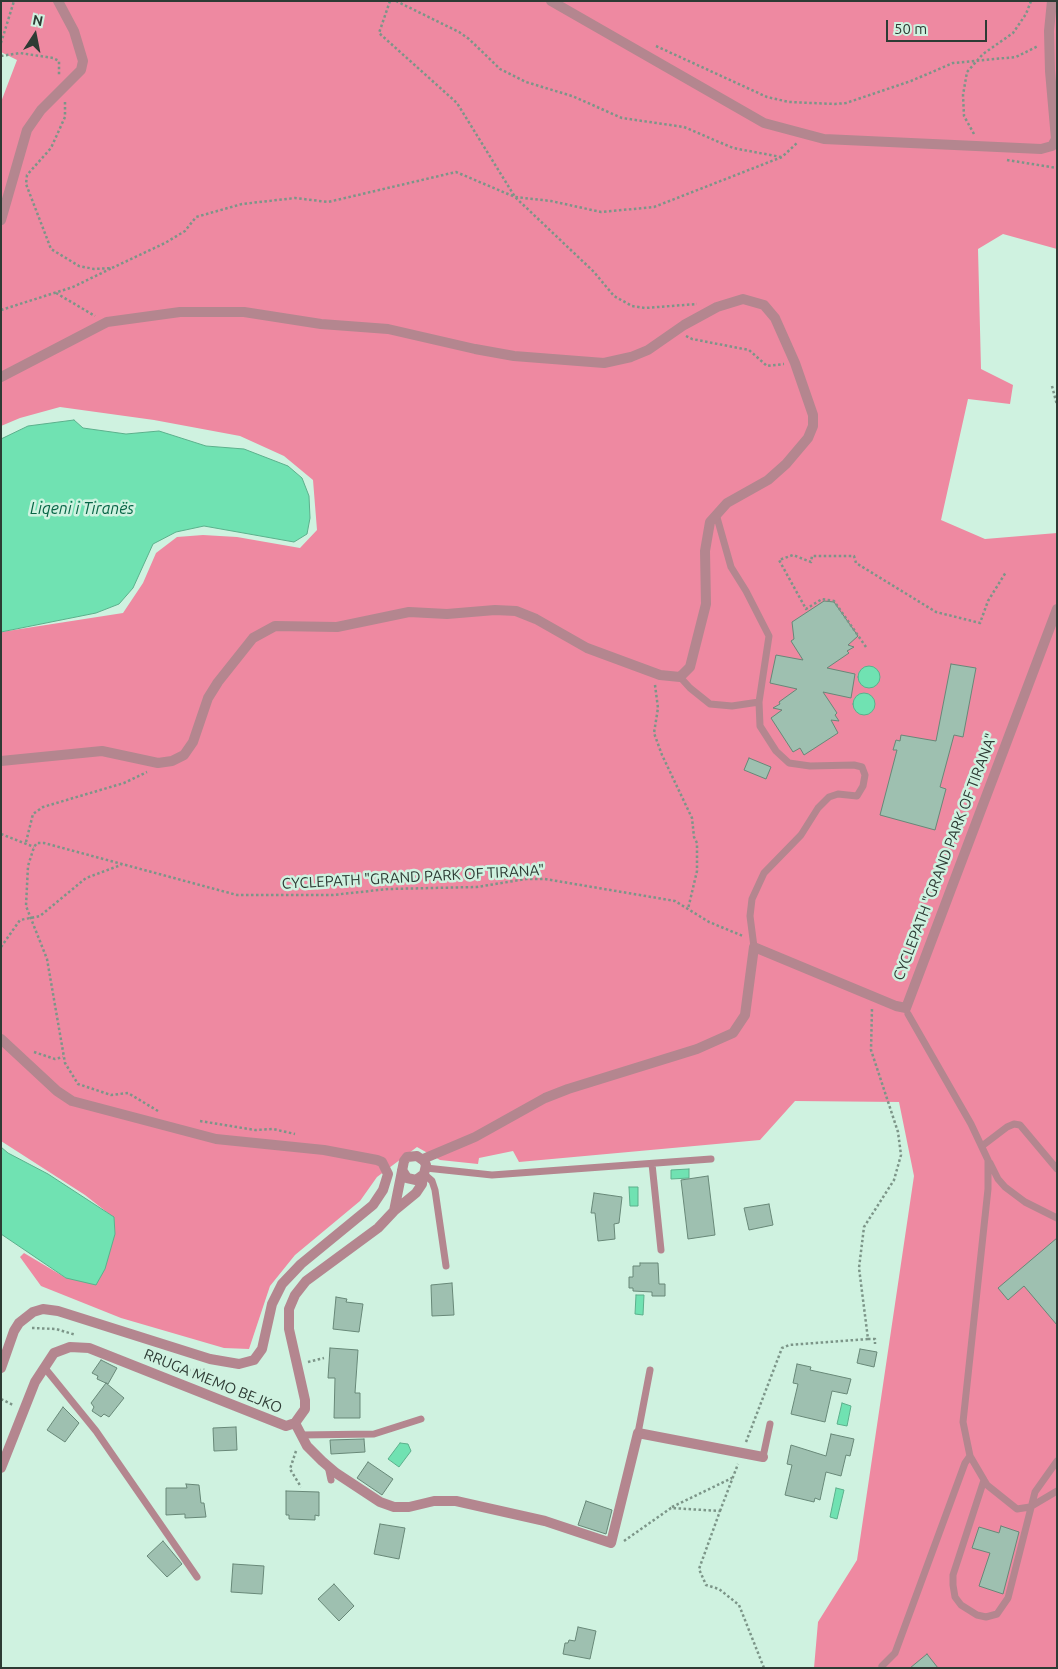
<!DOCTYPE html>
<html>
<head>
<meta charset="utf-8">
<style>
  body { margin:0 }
  #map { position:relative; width:1058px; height:1669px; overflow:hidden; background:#cff2e0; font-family:Ubuntu,sans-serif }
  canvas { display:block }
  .frame { position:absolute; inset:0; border:2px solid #2d3b34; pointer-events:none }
  .north { position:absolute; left:10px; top:10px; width:50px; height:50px; -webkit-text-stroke:4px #cff2e0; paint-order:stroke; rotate:11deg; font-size:14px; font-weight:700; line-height:20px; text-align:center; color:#2d3b34 }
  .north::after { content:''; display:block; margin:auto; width:18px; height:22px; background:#2d3b34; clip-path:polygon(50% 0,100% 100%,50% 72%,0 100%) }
  .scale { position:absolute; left:886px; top:20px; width:101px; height:22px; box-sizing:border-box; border:2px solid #2d3b34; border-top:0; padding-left:6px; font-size:15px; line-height:18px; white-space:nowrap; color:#2d3b34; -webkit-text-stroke:4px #cff2e0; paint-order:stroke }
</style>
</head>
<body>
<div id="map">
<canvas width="1058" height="1669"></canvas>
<div class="frame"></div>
<div class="north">N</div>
<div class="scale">50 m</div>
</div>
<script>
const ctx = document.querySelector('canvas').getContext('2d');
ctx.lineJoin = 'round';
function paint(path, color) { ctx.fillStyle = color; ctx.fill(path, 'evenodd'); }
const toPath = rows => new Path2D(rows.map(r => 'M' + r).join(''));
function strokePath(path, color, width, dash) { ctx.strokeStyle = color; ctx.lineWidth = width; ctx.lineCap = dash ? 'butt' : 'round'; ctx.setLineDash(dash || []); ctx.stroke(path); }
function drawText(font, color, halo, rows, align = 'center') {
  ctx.font = font + ' Ubuntu,sans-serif'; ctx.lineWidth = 5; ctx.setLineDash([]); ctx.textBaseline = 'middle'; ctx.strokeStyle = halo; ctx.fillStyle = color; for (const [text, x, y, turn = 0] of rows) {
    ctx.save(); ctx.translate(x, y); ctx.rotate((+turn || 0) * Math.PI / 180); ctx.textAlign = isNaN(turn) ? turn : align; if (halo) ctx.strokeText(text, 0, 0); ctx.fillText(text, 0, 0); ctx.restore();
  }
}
const forest = toPath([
  [1,1,1057,1,1057,249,1003,234,978,249,981,369,1013,385,1010,404,968,399,941,520,985,539,1057,533,1057,1668,814,1668,818,1622,857,1560,914,1176,899,1102,795,1101,760,1140,519,1162,513,1151,479,1158,478,1164,440,1160,417,1147,377,1177,360,1201,295,1255,270,1286,249,1349,224,1348,121,1318,41,1286,20,1257,24,1253,66,1278,115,1234,113,1217,85,1195,1,1141,1,632,123,613,143,583,156,553,177,537,203,535,237,537,300,548,317,530,313,480,284,456,240,436,154,420,60,407,20,418,1,426,1,102,17,60,1,52]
]);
const water = toPath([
  [74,420,83,428,126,434,159,431,206,446,244,449,288,466,302,478,309,496,310,518,307,534,294,542,204,526,176,532,153,544,133,588,119,604,96,613,1,632,1,439,28,426,74,420],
  '858 677a11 11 0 1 1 22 0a11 11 0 1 1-22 0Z',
  '853 704a11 11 0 1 1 22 0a11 11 0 1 1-22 0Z',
  [1,1147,8,1153,48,1174,114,1217,115,1234,105,1269,96,1285,66,1278,1,1234,1,1147],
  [689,1169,689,1178,671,1179,671,1170,689,1169],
  [629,1187,638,1187,638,1206,630,1206,629,1187],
  [636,1295,644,1295,643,1315,635,1314,636,1295],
  [842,1403,851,1406,847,1426,837,1424,842,1403],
  [400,1443,408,1444,411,1451,399,1467,388,1459,400,1443],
  [836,1488,844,1490,837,1519,830,1517,836,1488]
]);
const building = toPath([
  [824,601,834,602,858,636,848,645,854,647,847,651,849,653,827,668,855,674,851,698,823,692,837,713,835,715,839,721,831,720,838,733,804,755,800,748,793,752,771,718,782,710,773,708,780,704,779,702,797,689,770,683,776,655,803,660,791,641,794,639,792,622,824,601],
  [951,664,976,668,963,737,954,735,940,787,946,789,935,830,880,815,897,750,893,750,896,740,900,741,901,735,936,741,951,664],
  [749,758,771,767,766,779,744,770,749,758],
  [708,1176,715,1235,688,1239,681,1180,708,1176],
  [594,1193,622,1197,619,1223,614,1224,615,1239,598,1241,595,1213,591,1213,594,1193],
  [769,1204,773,1225,749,1230,744,1208,769,1204],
  [1057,1238,1057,1325,1024,1286,1008,1300,998,1288,1057,1238],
  [640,1263,658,1263,659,1284,665,1284,665,1296,652,1296,652,1292,633,1291,633,1288,629,1288,629,1277,633,1277,633,1266,640,1266,640,1263],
  [452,1283,454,1315,432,1316,431,1285,452,1283],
  [336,1297,347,1299,346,1302,363,1304,359,1332,333,1329,336,1297],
  [330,1348,358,1350,355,1393,360,1393,360,1418,334,1418,335,1378,328,1378,330,1348],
  [860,1349,877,1352,874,1367,857,1363,860,1349],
  [101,1360,117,1368,108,1384,97,1379,98,1376,92,1373,101,1360],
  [797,1364,811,1367,810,1370,851,1379,847,1394,832,1391,825,1422,791,1414,798,1384,793,1383,797,1364],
  [106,1383,124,1398,109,1417,104,1414,101,1417,92,1411,94,1407,91,1403,106,1383],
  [63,1407,79,1423,65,1442,47,1430,63,1407],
  [236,1427,237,1450,214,1451,213,1428,236,1427],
  [831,1434,854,1439,850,1456,846,1455,841,1476,826,1472,820,1500,815,1498,814,1502,785,1495,792,1465,787,1464,791,1445,826,1456,831,1434],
  [364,1439,365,1452,331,1454,330,1440,364,1439],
  [368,1462,393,1479,382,1495,357,1478,368,1462],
  [186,1484,199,1485,201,1503,204,1503,206,1517,185,1518,185,1514,166,1515,166,1488,187,1488,186,1484],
  [286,1491,319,1492,319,1516,315,1515,315,1520,289,1519,289,1515,286,1515,286,1491],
  [586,1501,612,1510,606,1534,578,1525,586,1501],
  [380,1524,405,1528,399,1559,374,1554,380,1524],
  [1001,1526,1019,1532,1003,1594,979,1586,990,1553,972,1548,979,1527,999,1533,1001,1526],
  [163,1541,182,1564,167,1577,147,1556,163,1541],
  [233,1564,264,1566,262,1594,231,1592,233,1564],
  [334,1584,354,1606,339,1621,318,1599,334,1584],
  [578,1627,596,1631,590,1659,563,1654,565,1643,568,1643,569,1640,575,1641,578,1627],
  [927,1654,938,1668,910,1668,927,1654]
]);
const path = toPath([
  [390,1,379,33,457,103,515,197,594,272,614,296,632,306,645,308,697,304],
  [396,1,459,32,469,39,500,69,526,82,572,96,622,118,684,127,733,148,781,157],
  [1,43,14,1],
  [656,46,767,97,789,102,835,104,846,103,911,81,953,63,1016,57,1038,46],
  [1,56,20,53,53,58,59,61,59,75],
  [65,102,65,117,51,148,27,175,26,184,51,249,79,266,94,269,112,268,165,243,185,231,196,217,242,204,295,198,328,202,456,172,515,197,551,201,601,212,654,207,782,157,797,143],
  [974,134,964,116,963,95,967,72,983,54,1013,33,1026,14,1031,1],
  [1007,160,1057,168],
  [56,293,95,316],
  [1,310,73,287,112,268],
  [686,336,692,339,749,350,767,366,784,364],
  [1052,386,1057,405],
  [866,647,834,601,822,599,806,609,779,560,793,555,811,562,812,556,854,556,856,563,936,612,980,623,988,601,1006,572],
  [655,685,658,708,654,733,662,755,692,818,694,837,697,843,697,871,688,909],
  [1,834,34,847],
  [26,842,33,814,43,807,124,783,147,772],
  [1,947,20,920,40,916,86,878,121,865],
  [34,1052,55,1059,63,1057],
  [158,1111,128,1093,111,1095,78,1084,65,1063,47,959,26,906,28,866,34,847,37,843,44,843,237,895,333,895,388,889,477,887,526,879,545,879,675,901,709,922,743,936],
  [200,1121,255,1130,273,1129,295,1134],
  [32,1328,56,1329,76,1335],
  [868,1339,875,1339,875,1344],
  [308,1362,324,1358],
  [178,1370,205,1370],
  [1,1399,13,1405],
  [746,1442,782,1348,789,1345,868,1339,859,1268,864,1227,894,1180,901,1155,898,1132,871,1050,872,1008],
  [296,1451,290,1469,301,1487],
  [672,1507,732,1478],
  [720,1511,738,1464],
  [624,1541,671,1508,720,1511,699,1569,706,1585,719,1589,739,1605,764,1668]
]);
const lane = toPath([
  [680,677,690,688,710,704,732,706,759,702,769,636,746,591,731,567,716,514],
  [754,947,750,916,752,899,764,873,801,835,818,808,829,797,838,794,857,796,863,786,865,775,862,767,854,765,810,766,789,763,776,751,760,726,759,702],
  [908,1014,971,1124,988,1160,988,1189,963,1422,970,1456,987,1485,1017,1509,1030,1507,1057,1491],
  [982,1146,1007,1127,1014,1124,1020,1125,1057,1169],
  [990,1163,998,1179,1005,1187,1025,1202,1057,1218],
  [652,1164,661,1250],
  [426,1168,492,1175,711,1159],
  [424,1174,432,1181,435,1190,446,1266],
  [44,1367,96,1431,197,1577],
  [638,1433,650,1370],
  [301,1435,374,1434,421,1419],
  [763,1457,770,1424],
  [328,1466,331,1480],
  [984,1480,953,1575,953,1585,955,1597,961,1605,977,1615,986,1617,997,1614,1008,1598,1035,1492,1057,1461],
  [882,1666,895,1653,965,1463,970,1456]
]);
const street = toPath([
  [551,1,764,123,824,139,1041,149,1052,146,1056,139,1050,71,1049,31,1052,1],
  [1,220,27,130,41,110,81,70,83,61,74,31,58,1],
  [1,377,107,322,180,312,244,312,321,324,388,329,475,349,514,356,604,363,631,357,648,350,684,325,717,307,743,299,764,305,775,318,795,363,813,415,813,426,808,438,786,464,768,480,727,503,710,522,705,551,706,604,690,667,680,677,660,675,587,648,536,619,516,611,495,610,447,614,409,612,337,627,275,626,253,638,218,682,208,698,193,742,184,755,172,761,158,763,102,751,1,761],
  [1,1039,57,1091,72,1101,216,1139,324,1150,377,1160,382,1162,388,1174,383,1190,373,1205,301,1264,282,1284,272,1304,262,1349,254,1360,239,1364,210,1359,58,1311,43,1309,33,1312,19,1323,14,1331,1,1368],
  [423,1159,475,1137,545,1098,568,1089,697,1049,733,1033,745,1015,754,947,896,1006,906,1008,1057,609],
  [394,1211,404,1161,407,1157,417,1156,424,1161,426,1165,424,1174,416,1180,407,1178,402,1170],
  [295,1423,307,1446,322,1461,336,1473,380,1502,394,1507,409,1507,434,1501,456,1501,545,1521,611,1543,638,1433,763,1457],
  [1,1468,35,1382,54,1353,70,1347,89,1348,286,1426,295,1423,305,1409,305,1400,289,1329,289,1309,295,1295,306,1281,378,1228,394,1211,416,1193,422,1184,423,1175]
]);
const streetNames = [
  ["CYCLEPATH \"GRAND PARK OF TIRANA\"",945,857,-69],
  ["CYCLEPATH \"GRAND PARK OF TIRANA\"",413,877,-3],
  ["RRUGA MEMO BEJKO",213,1381,22]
];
const waterNames = [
  ["Liqeni i Tiranës",82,509]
];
paint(forest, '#ee89a1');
paint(water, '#70e2b2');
strokePath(water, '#5cb08c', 1);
paint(building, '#9ec0b0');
strokePath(building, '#688878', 1);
strokePath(path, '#7c9588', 2.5, [2.5, 2.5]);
strokePath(lane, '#b4868f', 7);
strokePath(street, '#b4868f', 10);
drawText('15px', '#2d3b34', '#cff2e0', streetNames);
drawText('italic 16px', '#076546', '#cff2e0', waterNames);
</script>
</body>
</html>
